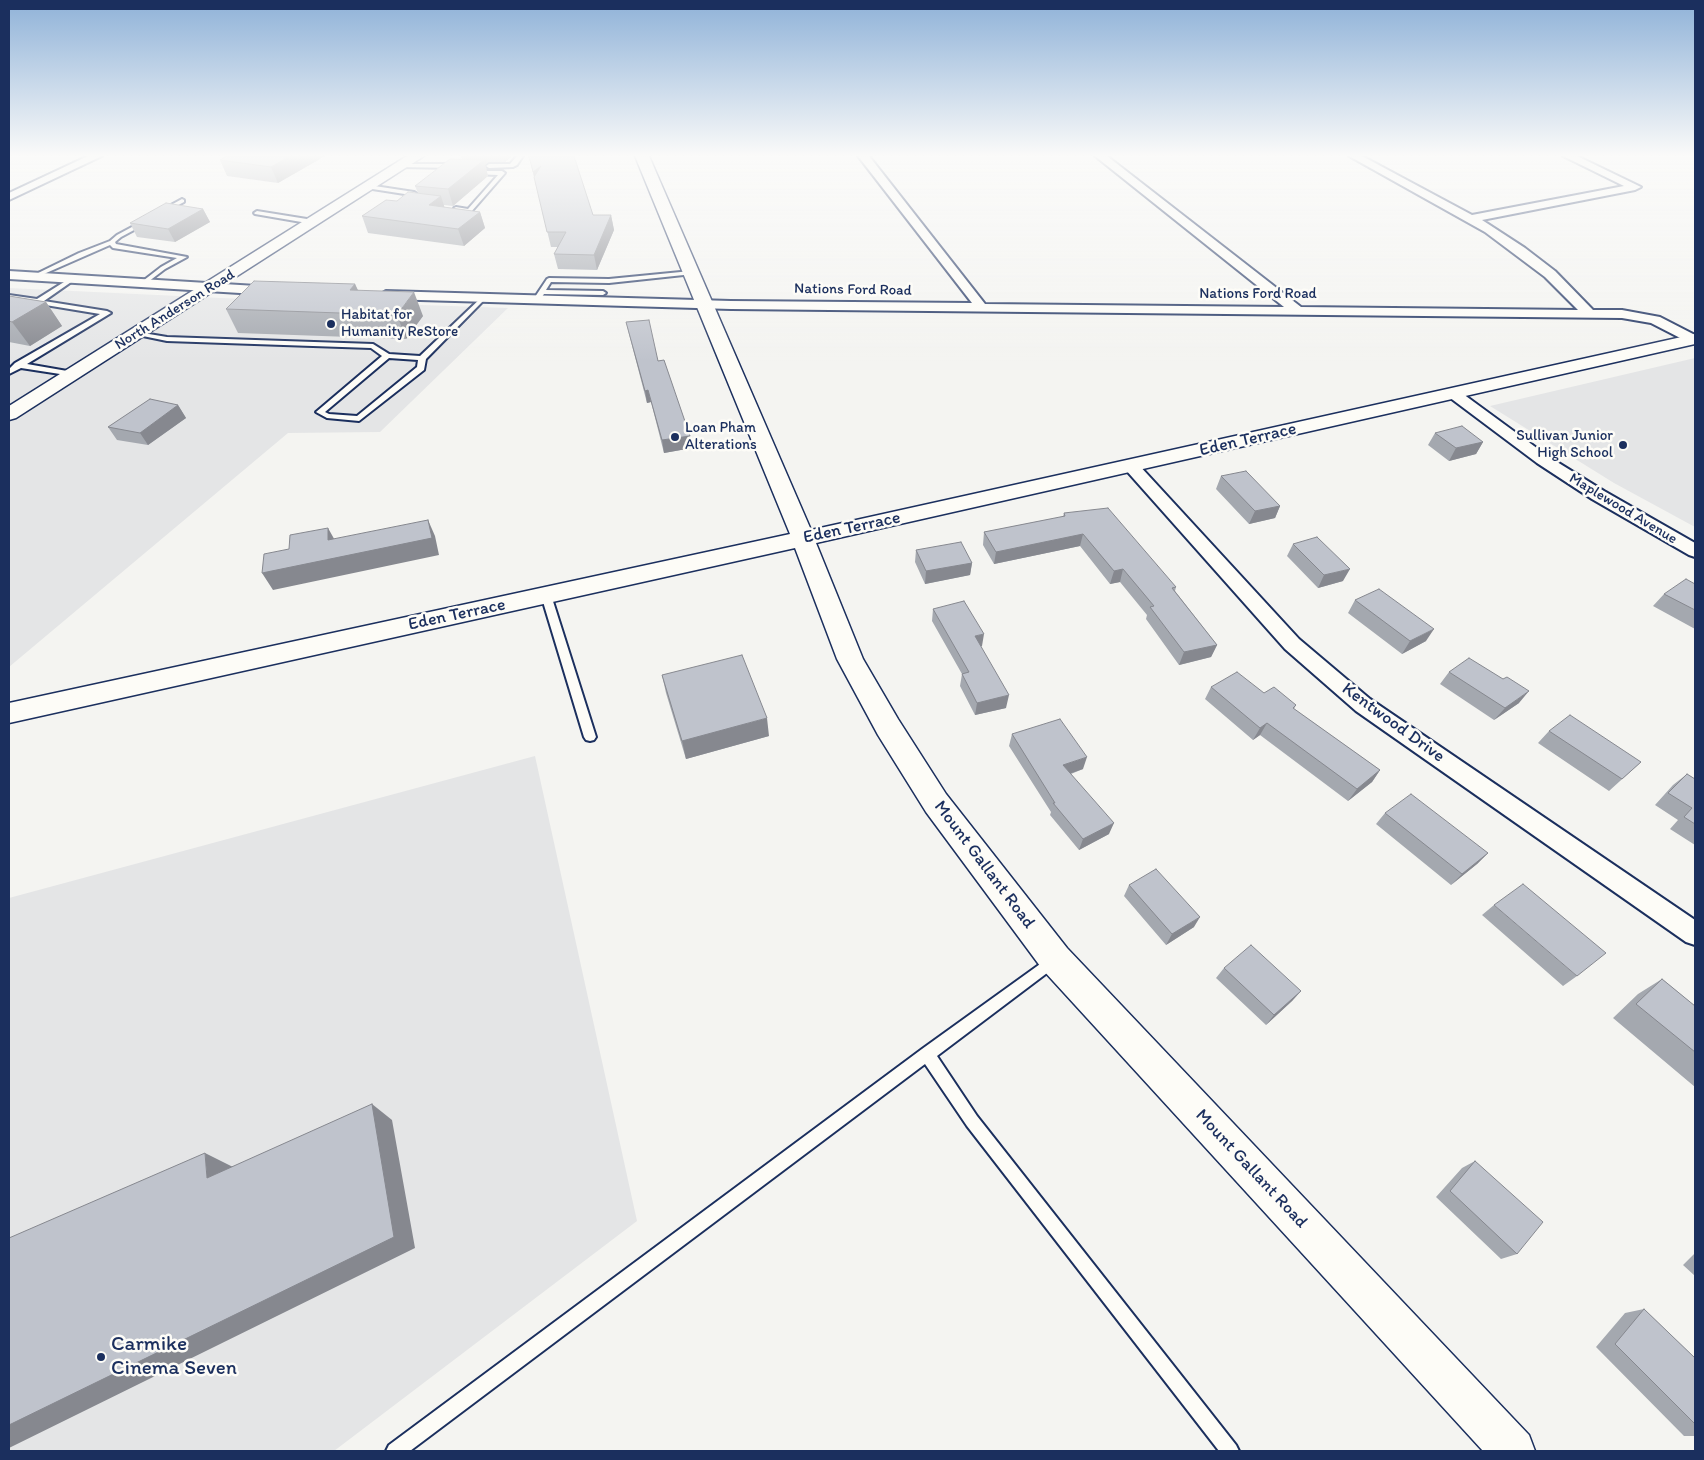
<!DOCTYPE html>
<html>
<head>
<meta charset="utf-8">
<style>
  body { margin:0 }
  #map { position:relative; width:1704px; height:1460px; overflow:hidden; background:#f4f4f1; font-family:Itim,sans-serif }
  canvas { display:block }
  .frame { position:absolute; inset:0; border:10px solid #1b2f5e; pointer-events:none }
</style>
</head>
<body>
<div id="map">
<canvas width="1704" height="1460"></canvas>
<div class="frame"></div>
</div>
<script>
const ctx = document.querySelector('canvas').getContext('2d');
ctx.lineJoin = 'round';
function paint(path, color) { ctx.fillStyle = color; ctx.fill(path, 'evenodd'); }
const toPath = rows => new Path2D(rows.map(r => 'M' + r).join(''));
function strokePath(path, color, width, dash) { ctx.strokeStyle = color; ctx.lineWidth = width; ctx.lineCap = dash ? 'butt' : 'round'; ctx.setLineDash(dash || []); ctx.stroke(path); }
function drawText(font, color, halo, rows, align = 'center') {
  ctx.font = font + ' Itim,sans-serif'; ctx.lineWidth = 5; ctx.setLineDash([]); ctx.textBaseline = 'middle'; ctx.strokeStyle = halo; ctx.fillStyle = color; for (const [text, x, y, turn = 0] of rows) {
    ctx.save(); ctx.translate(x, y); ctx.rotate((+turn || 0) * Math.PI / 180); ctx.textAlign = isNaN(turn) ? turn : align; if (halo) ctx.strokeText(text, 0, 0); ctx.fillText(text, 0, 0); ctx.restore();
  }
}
const built = toPath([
  [9,288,222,298,508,308,380,432,288,433,9,667],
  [1695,358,1695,527,1614,483,1490,406],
  [535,756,637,1221,334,1451,9,1451,9,898]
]);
const lane = toPath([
  [517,156,523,156,517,165,513,167,489,168,486,166,489,164,510,164,517,156],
  [402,164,455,164,458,166,455,168,400,167,402,164],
  [471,171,502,171,505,173,471,212,454,210,454,208,456,207,468,209,498,175,473,174,471,171],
  [368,185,414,192,417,194,415,201,412,203,409,201,411,195,366,188,366,186,368,185],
  [182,199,184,200,184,202,165,212,160,211,182,199],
  [257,211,313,220,316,222,313,224,255,214,254,213,257,211],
  [145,220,148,222,147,223,121,237,115,242,116,244,187,257,165,269,144,285,139,284,161,267,177,258,113,248,110,245,37,277,32,276,79,253,110,241,117,235,145,220],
  [691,271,694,273,693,274,609,283,551,282,546,290,603,291,606,293,603,295,544,294,539,301,533,300,547,279,549,278,609,279,691,271],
  [72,277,75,279,74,280,44,301,107,311,111,313,27,364,73,372,77,374,73,376,21,368,9,374,9,369,15,363,100,314,9,299,9,295,37,299,72,277],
  [483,296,486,298,485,299,426,359,424,370,359,421,327,418,316,412,382,356,371,348,167,341,133,334,137,332,167,337,373,344,389,354,420,356,483,296],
  [389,358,418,360,417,367,357,416,329,414,325,412,389,358],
  [546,592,551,595,596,737,594,740,590,741,586,740,584,737,541,595,546,592],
  [1054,954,1059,956,1061,960,1059,964,937,1056,977,1116,1236,1445,1239,1451,1219,1451,967,1126,925,1064,410,1451,386,1451,389,1445,922,1049,1054,954]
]);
const street = toPath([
  [88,156,102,156,9,200,9,193,88,156],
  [858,156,869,156,985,304,1284,307,1095,156,1107,156,1301,307,1578,310,1545,277,1485,232,1349,156,1362,156,1472,215,1624,186,1563,156,1577,156,1641,187,1635,190,1482,220,1525,248,1555,271,1593,310,1622,310,1660,317,1695,335,1695,343,1688,342,1651,323,1622,318,731,309,386,299,379,295,386,291,731,301,972,303,858,156],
  [9,271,273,287,280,291,273,295,9,279,9,271],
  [1454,390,1459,391,1549,457,1604,491,1695,543,1695,557,1689,555,1592,499,1537,463,1449,397,1447,394,1449,391,1454,390],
  [1131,461,1137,463,1299,639,1370,699,1695,920,1695,945,1686,942,1356,711,1285,649,1125,469,1123,466,1125,463,1131,461]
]);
const secondary = toPath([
  [635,156,649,156,811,530,1695,334,1695,344,816,543,863,659,898,719,946,794,1067,948,1529,1435,1535,1451,1483,1451,1043,970,926,812,878,735,837,659,795,548,9,723,9,703,790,534,635,156]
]);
const primary = toPath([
  [407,156,424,156,16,418,9,420,9,406,407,156]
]);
const wall = toPath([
  [226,156,325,156,278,183,227,176,220,160],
  [461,156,512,156,505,162,488,162,485,165,488,176,453,206,444,205,444,207,480,212,485,228,464,246,368,233,362,216,397,201,418,193,415,186,462,159],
  [529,156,574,158,593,215,611,215,614,230,597,270,558,269,554,254,558,247,551,247],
  [203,209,210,222,175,242,137,237,130,223],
  [355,284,358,290,423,316,406,339,238,333,226,309],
  [9,296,46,302,62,326,30,346,9,342],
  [626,322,658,361,690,436,692,448,664,453,651,402,647,403,629,334],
  [178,405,186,418,148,445,117,440,108,427],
  [1435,433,1483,442,1476,454,1449,461,1428,445],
  [1221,476,1280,506,1275,518,1249,524,1216,489],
  [1064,513,1176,587,1175,591,1217,645,1211,657,1179,665,1146,619,1147,615,1120,582,1110,584,1080,546,994,564,983,545,984,532,1063,517],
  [1293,544,1343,581,1318,588,1287,556],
  [916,550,972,563,970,575,925,584,915,562],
  [1695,584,1695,629,1653,606,1664,594],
  [1355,600,1426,641,1402,654,1348,613],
  [933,609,982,646,981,646,1006,708,975,715,960,686,962,674,932,621],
  [1449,672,1519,703,1494,720,1440,684],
  [662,675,769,736,686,759,666,693],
  [1211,687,1264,693,1296,705,1294,709,1380,770,1372,782,1348,801,1260,735,1253,740,1205,699],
  [1549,731,1641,762,1609,791,1538,743],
  [1012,734,1083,769,1071,774,1109,834,1079,850,1050,815,1051,812,1009,746],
  [1687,774,1695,779,1695,845,1670,829,1678,820,1655,805,1673,785],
  [1385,813,1488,853,1477,864,1451,885,1376,824],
  [1129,885,1194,927,1166,945,1124,896],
  [1494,905,1577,976,1563,986,1482,915],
  [1224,968,1301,991,1292,1001,1266,1025,1216,978],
  [1662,979,1695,1006,1695,1087,1613,1018,1638,994],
  [1475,1161,1517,1254,1501,1259,1436,1197,1462,1168],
  [1695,1253,1695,1276,1683,1265],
  [1644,1309,1695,1358,1695,1436,1684,1436,1596,1347,1625,1313]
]);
const shadedWall = toPath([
  [290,156,325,156,278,183,271,167],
  [483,156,486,156,488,162,485,165],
  [503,156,512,156,505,162],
  [484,160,488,176,453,206,448,189],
  [541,166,536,186,533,172],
  [441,196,446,212,429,205],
  [203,209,210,222,175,242,168,229],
  [480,212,485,228,464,246,458,229],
  [611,215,614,230,597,270,594,255],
  [355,284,365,307,350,290],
  [414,292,423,316,406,339,397,315],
  [46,302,62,326,30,346,12,322],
  [648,390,651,402,647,403,645,391],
  [178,405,186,418,148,445,140,433],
  [690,436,692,448,664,453,662,440],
  [1483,442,1476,454,1449,461,1456,448],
  [1280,506,1275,518,1249,524,1255,511],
  [428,520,435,536,439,555,273,590,262,573],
  [328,528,337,544,328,540],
  [1083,534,1080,546,994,564,996,552],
  [972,563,970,575,925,584,926,571],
  [1123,569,1120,582,1110,584,1114,571],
  [1350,569,1343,581,1318,588,1324,575],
  [1434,629,1426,641,1402,654,1410,641],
  [984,634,982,646,973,648,975,636],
  [1217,645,1211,657,1179,665,1184,652],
  [1529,691,1519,703,1494,720,1505,708],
  [1009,695,1006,708,975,715,977,703],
  [767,718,769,736,686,759,682,741],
  [1267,723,1260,735,1253,740,1260,728],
  [1087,757,1083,769,1060,777,1063,765],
  [1380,770,1372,782,1348,801,1357,789],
  [1114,823,1109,834,1079,850,1083,839],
  [1488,853,1477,864,1451,885,1462,874],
  [1200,917,1194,927,1166,945,1172,934],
  [1301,991,1292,1001,1266,1025,1274,1015],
  [372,1104,392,1120,415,1248,9,1448,9,1425],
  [205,1153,233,1167,207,1178]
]);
const building = toPath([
  [226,156,290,156,271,167,220,160,226,156],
  [529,156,574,156,593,215,611,215,594,255,554,254,566,232,547,232,534,177,541,166,533,172,529,156],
  [450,159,484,160,448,189,415,186,450,159],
  [408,192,441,196,429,205,480,212,458,229,362,216,386,200,397,201,408,192],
  [166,203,203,209,168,229,130,223,166,203],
  [254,281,355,284,350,290,414,292,397,315,226,309,254,281],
  [9,296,46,302,12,322,9,321,9,296],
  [649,320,658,361,664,360,690,436,662,440,648,390,645,391,626,322,649,320],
  [150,399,178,405,140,433,108,427,150,399],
  [1462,426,1483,442,1456,448,1435,433,1462,426],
  [1246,471,1280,506,1255,511,1221,476,1246,471],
  [1108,508,1176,587,1172,588,1217,645,1184,652,1150,607,1154,606,1123,569,1114,571,1083,534,996,552,984,532,1065,516,1064,513,1108,508],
  [428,520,432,538,262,573,264,554,289,549,290,535,328,528,328,540,428,520],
  [1317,537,1350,569,1324,575,1293,544,1317,537],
  [961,542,972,563,926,571,916,550,961,542],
  [1686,579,1695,584,1695,610,1664,594,1686,579],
  [1379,589,1434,629,1410,641,1355,600,1379,589],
  [964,601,984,634,975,636,1009,695,977,703,962,674,969,672,933,609,964,601],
  [742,655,767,718,682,741,662,675,742,655],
  [1469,658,1503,679,1507,677,1529,691,1505,708,1449,672,1469,658],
  [1237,672,1264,693,1274,687,1296,705,1293,708,1380,770,1357,789,1267,723,1260,728,1211,687,1237,672],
  [1570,715,1641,762,1622,779,1549,731,1570,715],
  [1060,719,1087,757,1063,765,1114,823,1083,839,1053,803,1055,803,1012,734,1060,719],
  [1687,774,1695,779,1695,824,1684,817,1692,808,1668,793,1687,774],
  [1411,794,1488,853,1462,874,1385,813,1411,794],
  [1156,869,1200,917,1172,934,1129,885,1156,869],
  [1523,884,1606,953,1577,976,1494,905,1523,884],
  [1251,945,1301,991,1274,1015,1224,968,1251,945],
  [1662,979,1695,1006,1695,1052,1636,1004,1662,979],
  [372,1104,394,1237,9,1425,9,1238,205,1153,207,1178,372,1104],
  [1475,1161,1543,1222,1517,1254,1450,1191,1475,1161],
  [1644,1309,1695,1358,1695,1424,1615,1344,1644,1309]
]);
const markers = [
  [331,324,5,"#1b2f5e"],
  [675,437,5,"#1b2f5e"],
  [1623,445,5,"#1b2f5e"],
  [101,1357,5,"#1b2f5e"]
];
const farStreetnames = [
  ["Nations Ford Road",853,290,1],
  ["Nations Ford Road",1258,294],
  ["North Anderson Road",175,310,-32],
  ["Maplewood Avenue",1623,509,31]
];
const farPoinames = [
  ["Habitat for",341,315],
  ["Humanity ReStore",341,332],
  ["Loan Pham",685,428],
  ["Alterations",685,445],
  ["Sullivan Junior",1613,436,"right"],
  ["High School",1613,453,"right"]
];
const streetNames = [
  ["Eden Terrace",1248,440,-13],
  ["Eden Terrace",852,528,-12],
  ["Eden Terrace",457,615,-12],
  ["Kentwood Drive",1393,723,36],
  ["Mount Gallant Road",984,865,53],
  ["Mount Gallant Road",1251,1169,47]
];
const nearPoinames = [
  ["Carmike",111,1345],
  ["Cinema Seven",111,1369]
];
paint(built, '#e4e5e6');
strokePath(lane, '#1b2f5e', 4);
strokePath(street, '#1b2f5e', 4);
strokePath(secondary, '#1b2f5e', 3);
strokePath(primary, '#1b2f5e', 3);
paint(lane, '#fdfcf7');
paint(street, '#fdfcf7');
paint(secondary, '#fdfcf7');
paint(primary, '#fdfcf7');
paint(wall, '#a4a8af');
paint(shadedWall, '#86888f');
paint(building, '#bfc3cc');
strokePath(building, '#86888f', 1);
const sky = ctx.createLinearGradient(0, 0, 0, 361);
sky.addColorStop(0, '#8fb2d8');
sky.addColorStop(0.43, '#fafaf9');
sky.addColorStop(1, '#fafaf900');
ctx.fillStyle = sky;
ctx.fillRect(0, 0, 1704, 361);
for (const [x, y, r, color] of markers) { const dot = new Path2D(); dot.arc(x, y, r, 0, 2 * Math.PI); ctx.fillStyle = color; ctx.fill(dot); strokePath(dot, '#fdfcf7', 2); }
drawText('15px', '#1b2f5e', '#fdfcf7', farStreetnames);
drawText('15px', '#1b2f5e', '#fdfcf7', farPoinames, 'left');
drawText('18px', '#1b2f5e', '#fdfcf7', streetNames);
drawText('21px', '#1b2f5e', '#fdfcf7', nearPoinames, 'left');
</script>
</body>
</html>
